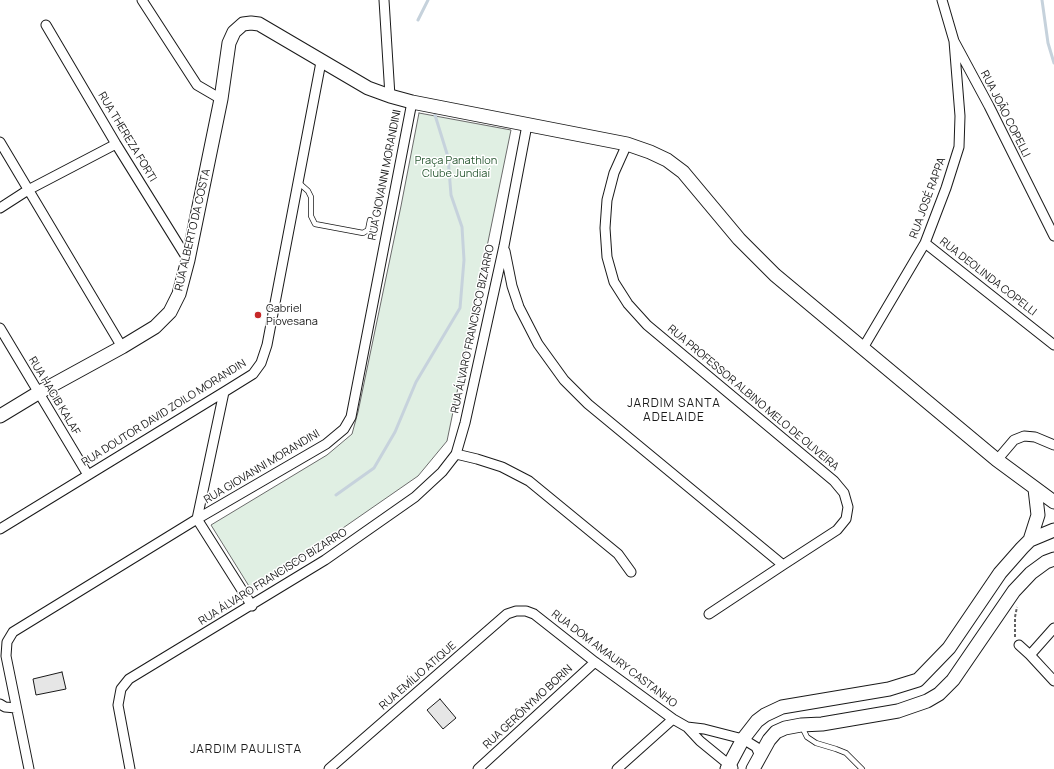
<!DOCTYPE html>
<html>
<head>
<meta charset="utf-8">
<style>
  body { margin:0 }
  canvas { display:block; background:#fff }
</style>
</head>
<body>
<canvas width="1054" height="769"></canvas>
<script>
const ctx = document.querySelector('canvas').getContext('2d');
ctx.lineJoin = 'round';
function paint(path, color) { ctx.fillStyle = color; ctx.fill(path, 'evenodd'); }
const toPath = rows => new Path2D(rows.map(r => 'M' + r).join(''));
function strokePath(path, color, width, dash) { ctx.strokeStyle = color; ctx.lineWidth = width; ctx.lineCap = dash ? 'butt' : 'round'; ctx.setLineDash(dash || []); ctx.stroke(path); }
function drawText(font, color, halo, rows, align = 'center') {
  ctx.font = font + ' Manrope,sans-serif'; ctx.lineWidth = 3; ctx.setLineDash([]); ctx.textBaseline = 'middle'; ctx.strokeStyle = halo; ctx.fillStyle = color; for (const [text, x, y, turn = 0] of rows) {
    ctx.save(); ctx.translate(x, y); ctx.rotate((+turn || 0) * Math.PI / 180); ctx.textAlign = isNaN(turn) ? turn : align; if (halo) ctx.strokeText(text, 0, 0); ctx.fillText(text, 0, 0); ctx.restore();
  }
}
const green = toPath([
  [419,113,511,130,447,441,418,476,252,591,211,525,327,455,352,434,358,412,401,206,419,113]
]);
const stream = toPath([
  [1042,0,1048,43,1054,63],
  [418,20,428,0],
  [336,495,374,468,395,432,416,382,460,308,464,260,462,227,451,195,448,157,435,115]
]);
const building = toPath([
  [62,672,66,689,36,695,33,679,62,672],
  [440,699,456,718,443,729,427,710,440,699]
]);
const path = toPath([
  [1015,637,1015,617,1017,607]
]);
const lane = toPath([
  [298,182,308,191,311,197,311,216,315,224,363,233,368,230,370,220],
  [802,727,807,737,816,743,836,749,846,753,862,769]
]);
const street = toPath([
  [142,0,197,85,221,99],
  [384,0,390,96],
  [942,0,954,41,989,106,1054,236],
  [46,25,116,144,188,260],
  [0,142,122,347],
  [627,144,614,173,607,200,605,228,607,257,614,282,628,304,647,325,834,481,844,493,848,507,846,519,837,530,783,565,709,614],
  [0,208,28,190,116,144],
  [925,243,1054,345],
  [505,251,512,286,519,307,538,344,564,380,588,404,783,565],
  [0,328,88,475],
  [863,348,925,243,946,188,959,147,960,116,954,41],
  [224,392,197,519,252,606],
  [456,454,477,459,502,467,529,481,618,554,631,572],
  [997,460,1014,440,1024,436,1035,437,1054,445],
  [0,529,224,392,253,374,261,363,267,345,321,62],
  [1019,645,1030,655,1054,681],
  [1030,655,1054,628],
  [0,704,5,707,16,708],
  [687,727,704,729,743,739,756,747,760,756],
  [29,769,6,656,7,642,13,632,197,519,326,444,344,429,351,417,412,102],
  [130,769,118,705,121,689,129,679,325,560,415,497,442,472,456,454,465,423,504,246,527,125],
  [329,769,507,614,516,611,526,611,534,614,595,662,673,719,687,727,700,741,733,768],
  [478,769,595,662],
  [617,769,673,719]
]);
const secondary = toPath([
  [0,416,38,393,122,347,155,327,170,312,179,294,188,260,221,99,229,43,234,32,243,24,251,23,259,24,368,88,390,96,412,102,627,144,650,152,667,160,683,172,739,239,775,275,997,460,1054,502],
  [1030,540,1038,515,1035,489],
  [727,769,743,739,757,721,765,715,782,707,889,689,918,680,949,648,1000,573,1022,548,1030,540,1054,530],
  [753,769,769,740,776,732,785,728,801,725,822,724,898,711,927,701,939,694,953,680,1014,591,1031,573,1046,562,1054,559]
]);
const markers = [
  [258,315,4,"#c62828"]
];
const streetNames = [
  ["RUA JOÃO COPELLI",1005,114,63],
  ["RUA THEREZA FORTI",127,137,59],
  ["RUA GIOVANNI MORANDINI",385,175,-79],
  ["RUA JOSÉ RAPPA",928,198,-70],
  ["RUA ALBERTO DA COSTA",193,230,-77],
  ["RUA DEOLINDA COPELLI",988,277,38],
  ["RUA ÁLVARO FRANCISCO BIZARRO",473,329,-78],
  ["RUA HACIB KALAF",54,396,59],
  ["RUA PROFESSOR ALBINO MELO DE OLIVEIRA",753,398,40],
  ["RUA DOUTOR DAVID ZOILO MORANDIN",164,413,-32],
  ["RUA GIOVANNI MORANDINI",262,467,-31],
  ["RUA ÁLVARO FRANCISCO BIZARRO",273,577,-32],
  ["RUA DOM AMAURY CASTANHO",614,659,37],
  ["RUA EMÍLIO ATIQUE",418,676,-41],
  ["RUA GERÔNYMO BORIN",528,707,-43]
];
const parkNames = [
  ["Praça Panathlon",456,161],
  ["Clube Jundiaí",456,174]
];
const poiNames = [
  ["Gabriel",266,309],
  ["Piovesana",266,322]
];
const neighbourhoodNames = [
  ["JARDIM SANTA",674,404],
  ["ADELAIDE",674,418],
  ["JARDIM PAULISTA",246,750]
];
paint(green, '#e0efe3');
strokePath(green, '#6a6a6a', 1);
strokePath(stream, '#c6d2dc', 3);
paint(building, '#e6e6e6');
strokePath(building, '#1a1a1a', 1);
strokePath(lane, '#1a1a1a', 6);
strokePath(street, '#1a1a1a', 11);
strokePath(secondary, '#1a1a1a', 15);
strokePath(path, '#5f5f5f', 2, [3, 2]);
strokePath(lane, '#fff', 4.5);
strokePath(street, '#fff', 9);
strokePath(secondary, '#fff', 13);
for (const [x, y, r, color] of markers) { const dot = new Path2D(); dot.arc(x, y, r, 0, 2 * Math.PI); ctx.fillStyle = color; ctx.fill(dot); strokePath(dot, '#fff', 1.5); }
drawText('11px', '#1a1a1a', '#fff', streetNames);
drawText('11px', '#2b5a34', '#fff', parkNames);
drawText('11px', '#1a1a1a', '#fff', poiNames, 'left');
ctx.letterSpacing = '1px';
drawText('12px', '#1a1a1a', '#fff', neighbourhoodNames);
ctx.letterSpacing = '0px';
</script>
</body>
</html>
